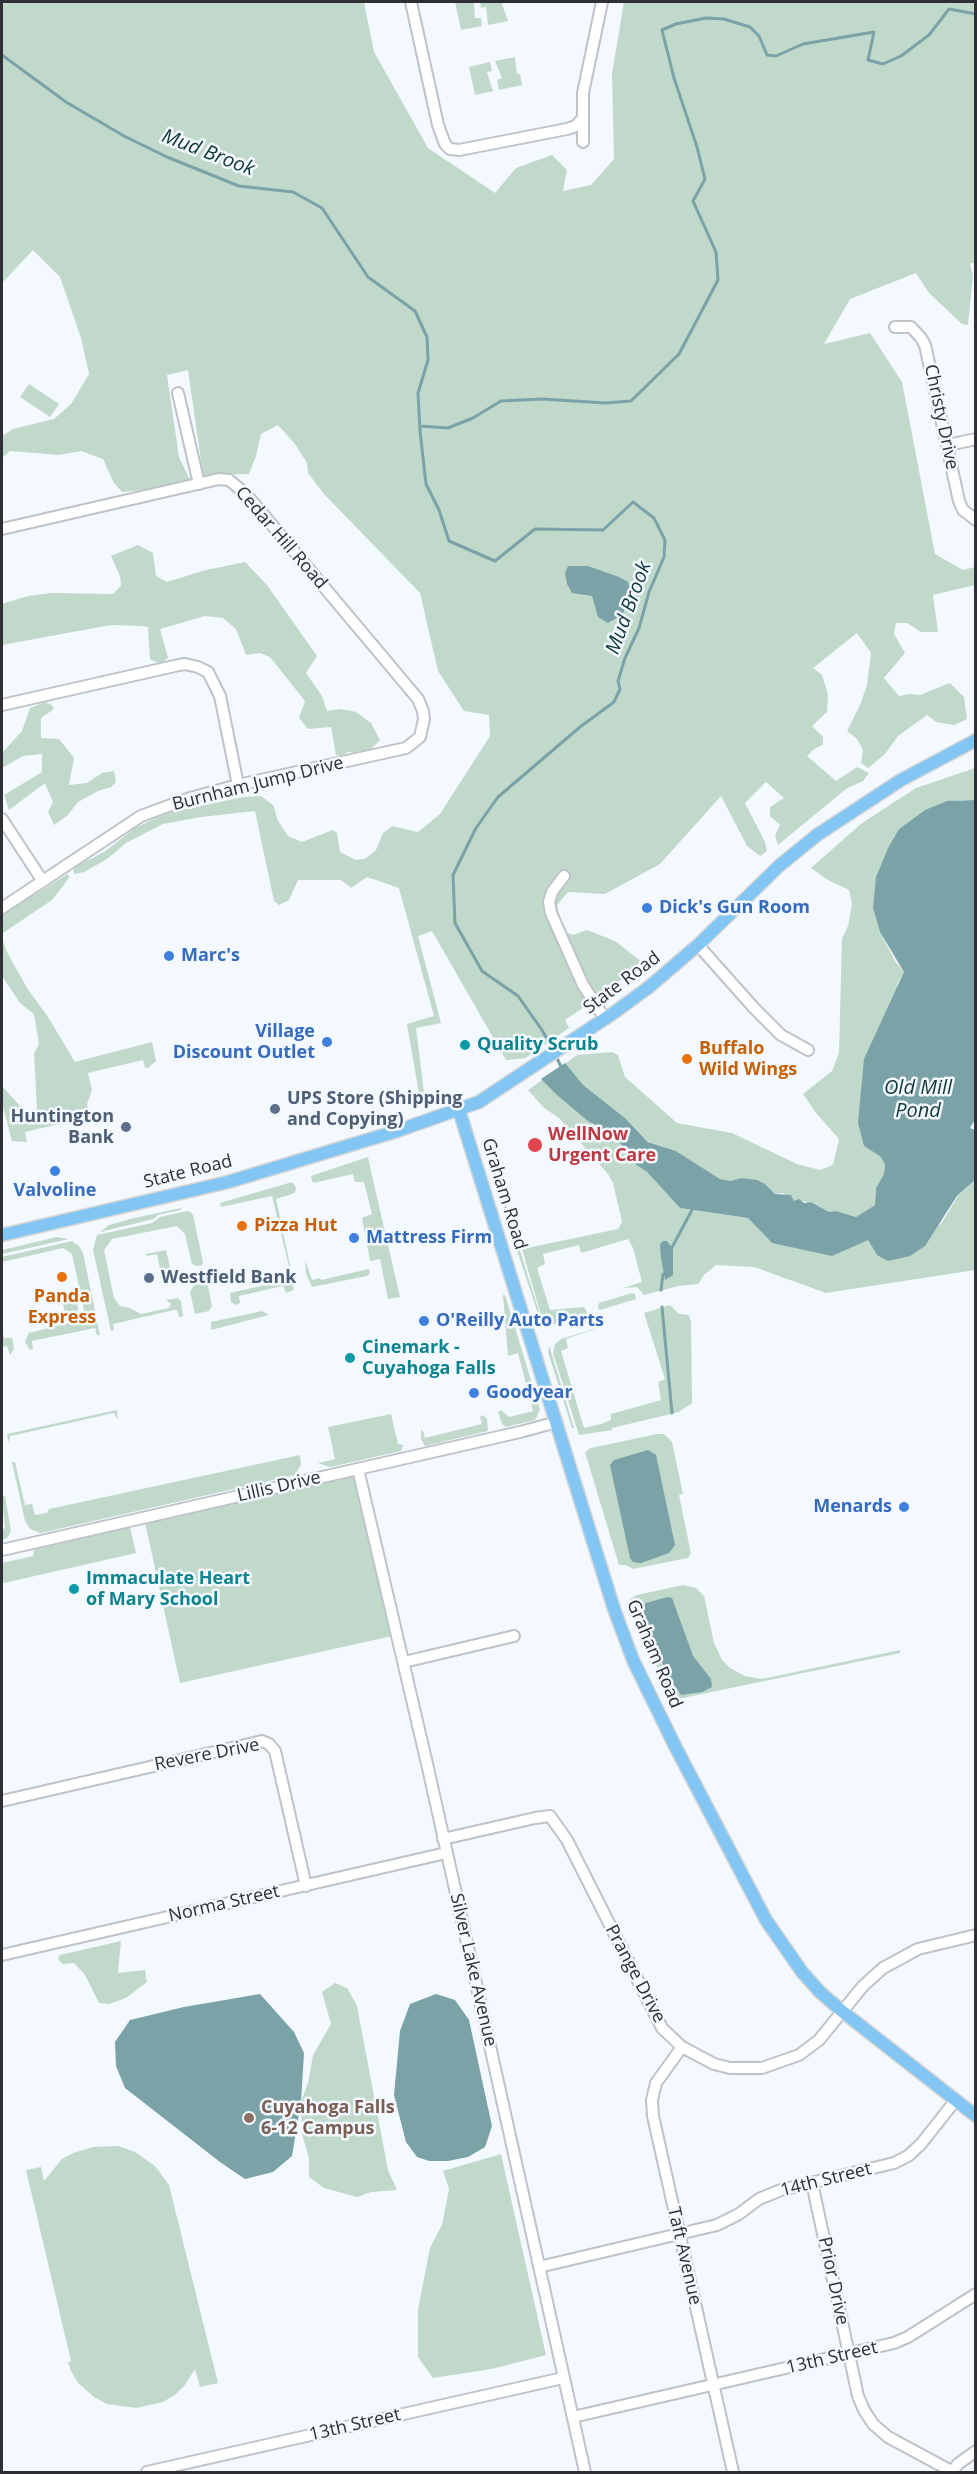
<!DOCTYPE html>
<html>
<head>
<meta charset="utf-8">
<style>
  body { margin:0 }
  #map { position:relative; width:977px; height:2474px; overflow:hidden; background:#f3f9ff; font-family:"Open Sans",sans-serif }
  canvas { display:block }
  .frame { position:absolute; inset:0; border:3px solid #2e3033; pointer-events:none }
</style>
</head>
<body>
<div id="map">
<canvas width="977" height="2474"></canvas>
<div class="frame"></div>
</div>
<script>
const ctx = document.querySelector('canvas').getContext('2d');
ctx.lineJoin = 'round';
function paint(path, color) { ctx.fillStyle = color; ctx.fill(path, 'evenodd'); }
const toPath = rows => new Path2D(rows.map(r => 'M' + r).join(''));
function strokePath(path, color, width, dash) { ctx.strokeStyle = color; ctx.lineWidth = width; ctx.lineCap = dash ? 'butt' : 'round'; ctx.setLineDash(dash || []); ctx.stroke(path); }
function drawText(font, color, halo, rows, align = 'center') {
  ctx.font = font + ' "Open Sans",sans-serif'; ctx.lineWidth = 5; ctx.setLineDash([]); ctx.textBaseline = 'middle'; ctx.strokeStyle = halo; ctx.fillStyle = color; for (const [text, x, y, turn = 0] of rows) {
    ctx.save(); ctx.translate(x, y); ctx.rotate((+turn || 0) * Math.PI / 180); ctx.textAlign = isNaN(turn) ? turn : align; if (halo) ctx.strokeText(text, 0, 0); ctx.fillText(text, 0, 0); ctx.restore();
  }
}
const green = toPath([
  [2,2,364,2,374,52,428,148,495,193,516,168,552,155,567,170,563,191,591,185,614,159,612,74,624,2,975,2,976,262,970,264,973,275,968,325,962,324,929,293,916,273,850,299,824,344,870,333,902,382,935,554,963,570,975,567,975,585,933,595,938,632,921,632,907,623,896,623,894,634,905,653,884,678,899,696,910,694,920,695,950,683,964,697,967,719,954,725,936,722,927,715,898,736,885,754,868,768,861,763,863,750,857,739,847,731,860,705,867,685,871,653,857,633,813,668,822,675,828,694,827,712,812,726,823,737,823,745,814,749,807,756,836,781,857,767,869,773,863,781,846,789,778,845,775,835,780,825,770,816,770,807,784,798,766,782,745,803,765,842,767,851,760,856,747,846,721,796,660,864,605,894,568,892,557,905,563,931,573,935,587,930,615,941,642,962,608,991,565,1020,569,1028,525,1058,506,1060,432,931,418,936,441,1023,416,1028,425,1101,418,1104,419,1094,407,1024,434,1016,399,888,367,877,351,888,341,880,298,880,289,900,279,905,274,901,255,811,201,817,163,824,126,843,107,859,84,872,74,874,73,868,104,852,135,828,147,822,167,813,243,797,261,796,274,806,277,819,288,836,302,842,333,830,337,833,340,852,356,860,365,859,376,850,383,833,392,826,418,832,440,814,490,736,489,715,464,711,438,671,420,593,323,493,308,473,307,463,295,444,278,425,261,434,256,456,249,474,203,475,188,370,167,375,179,457,190,480,155,489,122,492,114,483,103,459,81,451,59,455,10,451,2,458,2,436,13,429,54,419,71,404,89,374,81,338,60,277,33,250,2,283],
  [455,2,474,2,475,18,481,18,482,26,461,30],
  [480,2,504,2,502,4,508,21,488,25,486,7,481,8],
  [515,57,517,74,520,74,522,85,499,90,497,80,502,78,495,61],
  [490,62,492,71,487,72,493,91,475,95,469,67],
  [29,384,59,404,50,417,20,397],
  [138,545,153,553,156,576,167,582,206,570,245,562,267,585,317,656,306,673,322,696,327,711,340,709,356,712,371,723,380,740,371,749,359,753,348,752,342,756,336,755,331,727,308,729,299,718,305,701,270,657,260,653,246,655,236,629,223,618,205,616,160,629,168,658,160,664,150,659,148,627,141,626,111,625,2,645,2,604,28,596,52,593,113,594,121,586,120,576,111,556],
  [45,702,52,705,54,709,41,718,41,738,59,739,74,758,69,785,87,783,102,773,114,771,116,782,111,787,98,791,78,802,67,816,54,825,48,812,53,802,45,783,9,810,4,795,42,772,42,754,23,756,2,768,2,753,22,731,30,708],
  [975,768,975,800,959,800,925,810,899,829,889,846,873,908,880,932,895,961,904,972,898,983,864,1146,881,1157,885,1165,884,1174,876,1188,875,1205,856,1217,836,1211,829,1212,811,1202,794,1201,783,1193,775,1194,765,1184,741,1178,731,1181,720,1179,676,1151,649,1142,626,1119,629,1160,647,1172,680,1208,748,1218,772,1243,868,1240,877,1255,941,1224,958,1196,975,1180,975,1270,826,1293,754,1267,716,1265,704,1275,698,1284,678,1286,644,1295,637,1287,623,1288,642,1282,633,1248,628,1239,581,1253,579,1245,543,1254,545,1264,537,1268,550,1310,584,1307,587,1312,586,1314,552,1325,543,1322,522,1249,618,1229,622,1222,613,1183,608,1174,559,1118,543,1107,528,1090,577,1055,612,1052,618,1055,625,1077,677,1123,732,1133,797,1164,820,1170,833,1165,839,1139,816,1113,803,1094,832,1071,839,1053,842,939,848,926,852,904,849,890,828,880,811,868,862,823,916,788],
  [68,874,69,878,52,900,3,933,2,939,7,952,27,988,48,1017,75,1062,152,1042,156,1061,148,1068,145,1068,143,1060,88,1073,92,1090,87,1104,90,1117,25,1132,27,1142,12,1141,2,1103,2,1086,29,1116,37,1108,34,1054,39,1044,34,1014,20,1003,2,976,2,915],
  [368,1157,376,1193,400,1297,388,1299,380,1259,370,1261,362,1218,372,1214,364,1182,355,1182,353,1174,313,1183,311,1176],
  [292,1182,296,1187,295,1193,276,1199,294,1284,293,1290,286,1293,283,1286,239,1296,240,1303,236,1305,231,1302,230,1293,292,1279,272,1196,221,1207,220,1203],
  [505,1202,541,1318,540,1320,504,1211],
  [181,1208,181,1210,158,1215,154,1219,100,1232,109,1225,134,1218],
  [182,1212,189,1211,193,1215,203,1262,202,1265,197,1266,192,1264,185,1234,177,1226,112,1239,104,1250,114,1298,120,1306,130,1308,141,1314,169,1308,171,1304,166,1300,178,1298,181,1301,183,1316,179,1317,177,1310,174,1310,113,1324,114,1330,111,1331,93,1250,97,1235,152,1223,160,1217],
  [57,1237,69,1239,2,1254,2,1250],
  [72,1241,79,1246,83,1253,100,1335,97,1335,95,1328,32,1341,33,1349,30,1350,25,1342,29,1333,77,1321,85,1315,72,1254,63,1248,2,1262,2,1257],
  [166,1250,171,1272,161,1274,157,1254,146,1256,146,1254],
  [305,1260,312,1280,320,1278,321,1280,369,1269,370,1273,367,1276,312,1287,306,1274],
  [203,1275,206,1277,212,1306,209,1311,195,1314,190,1292,199,1277],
  [74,1289,78,1308,77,1313,73,1316,50,1319,51,1317,65,1313,63,1304,58,1305,56,1296,70,1293],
  [632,1293,635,1294,636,1299,600,1310,598,1308,599,1303],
  [503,1295,505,1295,507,1301,540,1410,535,1420,506,1427,502,1424,498,1412,501,1410,509,1417,533,1411,518,1353,508,1356],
  [670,1305,679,1314,689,1315,691,1322,692,1403,679,1412,612,1428,612,1430,579,1435,553,1353,555,1344,561,1339,604,1326,566,1339,568,1348,561,1351,584,1428,601,1424,611,1420,611,1414,661,1400,658,1382,665,1379,644,1313],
  [262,1311,269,1315,211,1330,211,1322],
  [2,1329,4,1338,12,1338,14,1349,10,1355,7,1346,2,1347],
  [549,1347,550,1348,574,1428,572,1428,548,1352],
  [117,1410,118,1420,114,1413,10,1436,9,1444,7,1434],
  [391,1414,398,1444,403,1445,401,1451,330,1467,318,1463,335,1459,328,1427],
  [483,1415,487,1419,488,1431,425,1446,421,1439,421,1430,423,1431,425,1438,482,1424,480,1417],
  [657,1434,664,1434,672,1442,683,1494,679,1495,691,1554,688,1558,633,1569,626,1565,619,1565,585,1452,591,1448],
  [300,1455,301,1465,295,1475,41,1533,30,1529,25,1521,12,1462,15,1462,25,1505,32,1504,35,1515,47,1513,49,1509],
  [358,1469,397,1635,180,1683,144,1518],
  [5,1496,11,1531,7,1538,2,1540,2,1530,5,1528,2,1497],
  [130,1527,136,1553,4,1583,2,1579,2,1563,33,1556,34,1550],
  [683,1585,696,1588,704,1596,714,1643,722,1660,730,1668,745,1676,762,1679,900,1650,900,1653,673,1700,648,1649,630,1599,637,1595],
  [121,1941,118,1973,145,1970,147,1982,126,1998,109,2004,99,2003,85,1975,74,1963,63,1964,58,1959,60,1955],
  [335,1983,347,1988,357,2006,388,2170,397,2190,371,2192,357,2197,324,2188,309,2177,309,2158,302,2134,301,2102,308,2083,313,2055,331,2024,322,1992],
  [118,2146,135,2152,155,2166,169,2185,218,2383,200,2387,195,2369,185,2385,176,2394,163,2402,136,2408,107,2404,94,2397,78,2383,71,2371,68,2362,71,2361,26,2170,41,2167,44,2181,62,2159,73,2153,93,2147],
  [501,2154,546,2355,492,2369,433,2378,418,2357,418,2309,430,2248,442,2225,449,2189,443,2171]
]);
const water = toPath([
  [568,566,588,566,619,577,628,582,631,588,623,614,608,623,598,617,592,596,572,593,567,584,565,573],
  [975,800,976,1118,970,1128,975,1130,975,1180,957,1196,925,1246,910,1256,888,1261,877,1255,868,1240,832,1256,772,1243,748,1218,680,1208,647,1172,629,1160,614,1130,612,1133,588,1121,557,1095,541,1079,565,1063,583,1085,626,1119,648,1142,676,1151,720,1179,731,1181,741,1178,757,1180,765,1184,775,1194,791,1195,794,1201,799,1199,804,1203,811,1202,829,1212,836,1211,856,1217,875,1205,876,1188,884,1174,885,1165,881,1157,864,1146,858,1123,864,1059,904,972,880,932,873,908,876,877,889,846,899,829,925,810,947,801],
  [663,1241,667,1241,673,1249,673,1275,665,1280,661,1258,660,1244],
  [648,1450,656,1455,675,1545,669,1553,641,1563,633,1562,630,1558,610,1465,614,1460],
  [667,1597,672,1598,693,1656,711,1679,712,1687,702,1692,681,1695,669,1677,638,1611,646,1603],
  [260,1994,294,2032,304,2053,301,2102,292,2156,273,2172,245,2179,220,2162,125,2088,116,2066,115,2042,130,2020,184,2007],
  [436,1994,455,2000,469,2020,492,2126,485,2147,468,2157,448,2161,429,2161,417,2157,406,2142,394,2095,400,2031,410,2004]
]);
const stream = toPath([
  [2,55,66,102,124,136,167,157,239,186,293,192,322,208,368,277,415,311,427,337,428,360,418,393,420,431,426,484,439,510,449,541,495,561,535,529,603,530,633,502,654,518,665,540,664,557,649,592,639,628,625,658,618,681,620,689,614,702,580,727,498,797,476,828,453,875,455,923,482,971,518,996,542,1030,553,1050],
  [420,426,448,428,473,418,501,401,542,399,605,403,631,401,679,354,718,280,716,252,693,201,705,179,697,147,674,78,662,30,676,24,706,18,724,19,750,27,759,36,767,55,776,56,803,44,874,32,868,60,883,64,901,56,929,35,949,9,976,14],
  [556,1056,562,1069],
  [670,1251,692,1210],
  [661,1290,663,1274],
  [662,1307,672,1413]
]);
const minor = toPath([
  [411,2,438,125,445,144,450,149,459,150,567,129,576,126,581,120],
  [583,142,583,93,602,2],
  [895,327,911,327,921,338,925,345,959,501,963,510,976,520],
  [178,393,199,484],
  [948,445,976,439],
  [2,529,219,479,229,480,246,494,418,699,423,711,424,719,420,737,406,748,238,785,190,798,141,816,2,908],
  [2,705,179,665,185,664,198,667,208,672,220,696,238,785],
  [2,819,42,880],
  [564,876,552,892,549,902,551,913,583,985,605,1019],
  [698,945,754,1008,781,1035,808,1050],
  [358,1469,428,1768,585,2472],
  [2,1550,520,1432,557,1422],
  [404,1662,514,1636],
  [2,1801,262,1741,269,1744,275,1751,306,1886],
  [443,1839,535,1818,550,1816,567,1840,662,2028,682,2047,714,2064,730,2068,762,2068,799,2055,819,2040,863,1986,883,1968,918,1949,976,1935],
  [2,1955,446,1853],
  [682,2047,656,2083,652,2100,653,2116,733,2472],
  [812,2183,858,2396,864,2410,873,2424,888,2437,953,2472],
  [539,2267,717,2225,739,2214,759,2199,781,2190,894,2163,908,2156,921,2144,955,2101],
  [573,2417,894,2343,908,2337,976,2294],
  [147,2472,563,2378],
  [952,2472,958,2464,976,2451]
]);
const major = toPath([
  [459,1110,614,1609,633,1660,675,1746,766,1920,802,1972,820,1992,843,2012,976,2116],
  [2,1235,228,1182,397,1131,479,1102,615,1012,649,987,698,945,779,866,817,835,901,780,976,740]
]);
const markers = [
  [647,908,6,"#3f7fe0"],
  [169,956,6,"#3f7fe0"],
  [327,1042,6,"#3f7fe0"],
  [465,1045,6,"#0f9aa8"],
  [687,1059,6,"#e8710a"],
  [275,1109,6,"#5c6f8a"],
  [126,1127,6,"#5c6f8a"],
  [535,1145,8,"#e0444e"],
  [55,1171,6,"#3f7fe0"],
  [242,1226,6,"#e8710a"],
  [354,1238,6,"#3f7fe0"],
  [62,1277,6,"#e8710a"],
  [149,1278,6,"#5c6f8a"],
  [424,1321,6,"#3f7fe0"],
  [350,1358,6,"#0f9aa8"],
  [474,1393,6,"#3f7fe0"],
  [904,1507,6,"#3f7fe0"],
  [74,1589,6,"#0f9aa8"],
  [249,2118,6,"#8d6e63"]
];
const streetNames = [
  ["Christy Drive",941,417,78],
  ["Cedar Hill Road",281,538,49],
  ["Burnham Jump Drive",258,784,-14],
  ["State Road",622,983,-37],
  ["State Road",188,1172,-14],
  ["Graham Road",504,1194,73],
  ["Lillis Drive",279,1487,-13],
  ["Graham Road",654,1654,67],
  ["Revere Drive",207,1755,-11],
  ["Norma Street",224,1904,-13],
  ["Silver Lake Avenue",473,1970,77],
  ["Prange Drive",635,1974,62],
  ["14th Street",826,2180,-14],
  ["Taft Avenue",684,2256,77],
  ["Prior Drive",833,2281,78],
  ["13th Street",832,2358,-13],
  ["13th Street",355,2425,-13]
];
const shopNames = [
  ["Dick's Gun Room",659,908],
  ["Marc's",181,956],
  ["Village",315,1032,"right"],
  ["Discount Outlet",315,1053,"right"],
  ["Valvoline",55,1191,"center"],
  ["Mattress Firm",366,1238],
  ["O'Reilly Auto Parts",436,1321],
  ["Goodyear",486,1393],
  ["Menards",892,1507,"right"]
];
const cultureNames = [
  ["Quality Scrub",477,1045],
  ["Cinemark -",362,1348],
  ["Cuyahoga Falls",362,1369],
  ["Immaculate Heart",86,1579],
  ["of Mary School",86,1600]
];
const foodNames = [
  ["Buffalo",699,1049],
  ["Wild Wings",699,1070],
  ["Pizza Hut",254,1226],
  ["Panda",62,1297,"center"],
  ["Express",62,1318,"center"]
];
const serviceNames = [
  ["UPS Store (Shipping",287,1099],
  ["and Copying)",287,1120],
  ["Huntington",114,1117,"right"],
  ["Bank",114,1138,"right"],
  ["Westfield Bank",161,1278]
];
const healthNames = [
  ["WellNow",548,1135],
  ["Urgent Care",548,1156]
];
const educationNames = [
  ["Cuyahoga Falls",261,2108],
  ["6-12 Campus",261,2129]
];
const waterNames = [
  ["Mud Brook",208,153,21],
  ["Mud Brook",629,608,-70],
  ["Old Mill",918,1088],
  ["Pond",918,1111]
];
paint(green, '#c0d9ca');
paint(water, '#7aa2a7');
strokePath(stream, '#7aa2a7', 3);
strokePath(minor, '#bec3c9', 14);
strokePath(major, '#d5d6d6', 15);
strokePath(minor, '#fff', 10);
strokePath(major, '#83c6f3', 12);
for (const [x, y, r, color] of markers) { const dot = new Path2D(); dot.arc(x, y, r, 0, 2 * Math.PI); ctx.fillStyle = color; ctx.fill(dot); strokePath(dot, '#f3f9ff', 2); }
drawText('18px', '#2e3033', '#f3f9ff', streetNames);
drawText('bold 18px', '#366cbe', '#f3f9ff', shopNames, 'left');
drawText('bold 18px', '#0d838f', '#f3f9ff', cultureNames, 'left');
drawText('bold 18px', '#c56008', '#f3f9ff', foodNames, 'left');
drawText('bold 18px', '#4e5e75', '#f3f9ff', serviceNames, 'left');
drawText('bold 18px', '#be3a42', '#f3f9ff', healthNames, 'left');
drawText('bold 18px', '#785e54', '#f3f9ff', educationNames, 'left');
drawText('italic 20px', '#10383c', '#f3f9ff', waterNames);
</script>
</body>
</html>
